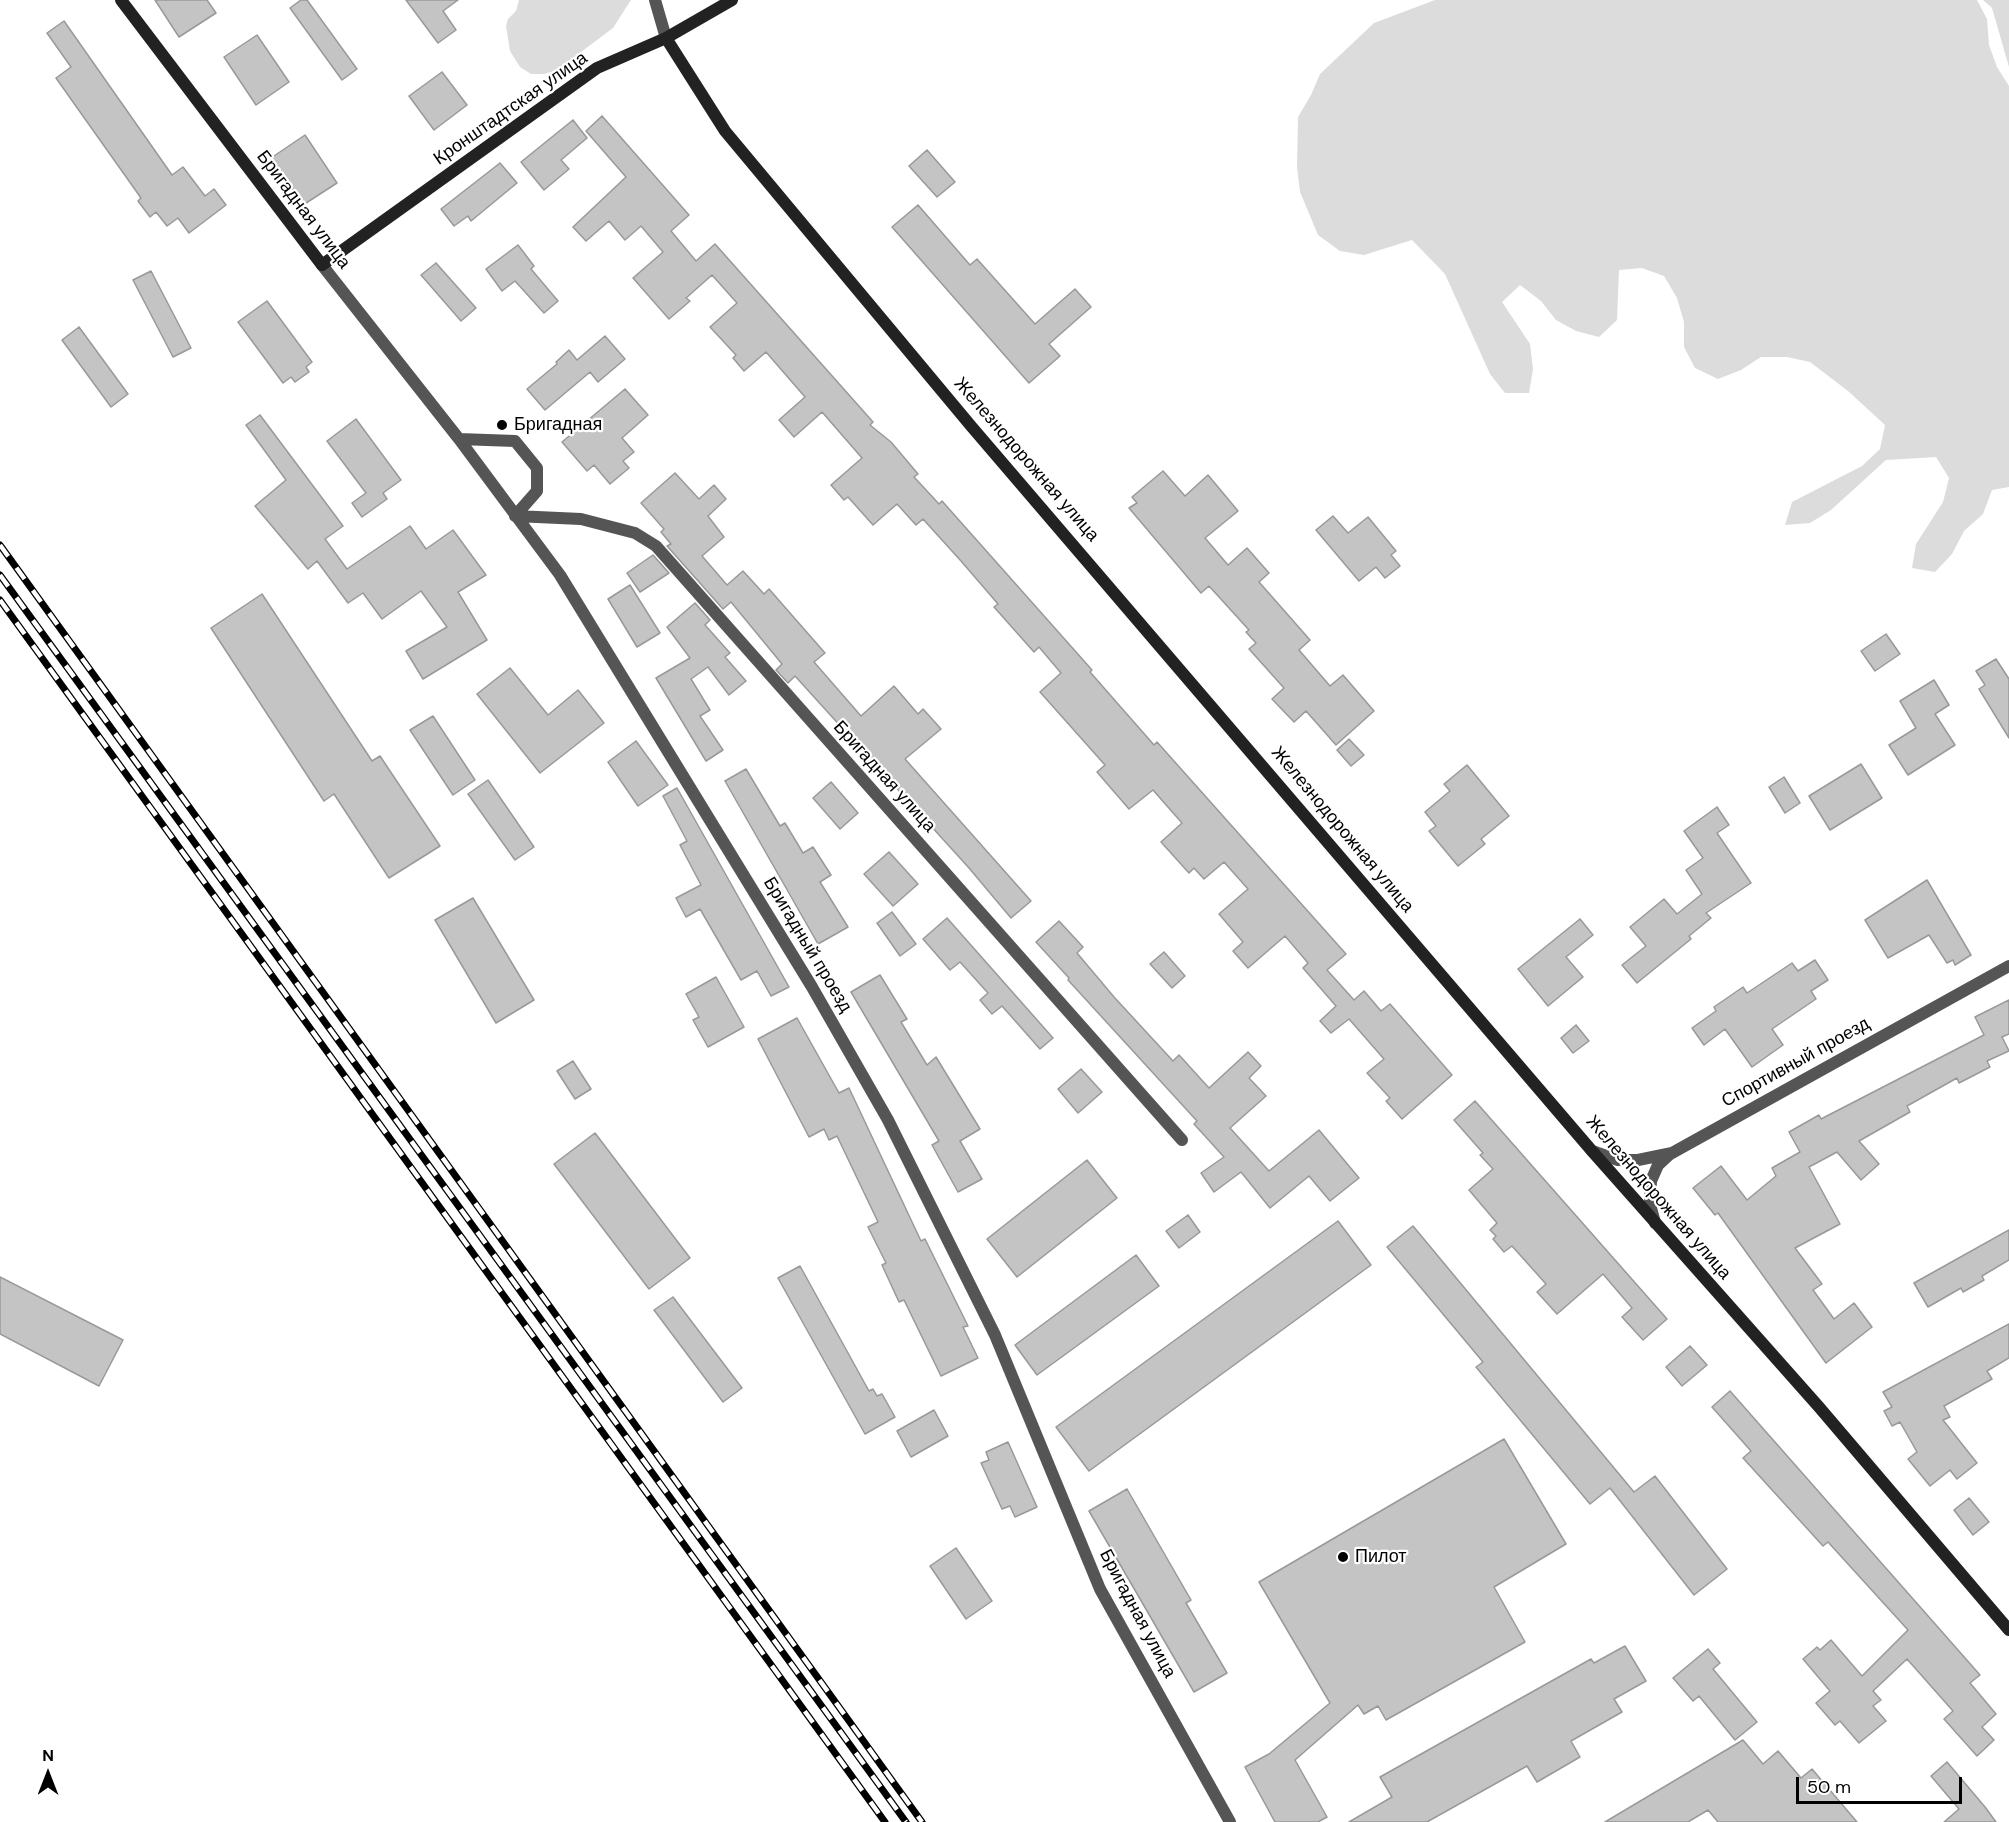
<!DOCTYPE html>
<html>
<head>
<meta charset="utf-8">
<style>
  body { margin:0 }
  #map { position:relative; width:2009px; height:1822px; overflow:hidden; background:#fff; font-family:"DM Sans",sans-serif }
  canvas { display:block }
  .north { position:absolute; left:18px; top:1744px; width:60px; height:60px; -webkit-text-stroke:4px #fff; paint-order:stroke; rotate:0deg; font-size:16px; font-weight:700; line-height:24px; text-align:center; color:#000 }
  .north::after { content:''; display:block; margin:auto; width:21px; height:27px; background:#000; clip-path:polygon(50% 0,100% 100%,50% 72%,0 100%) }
  .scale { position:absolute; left:1796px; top:1777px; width:166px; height:27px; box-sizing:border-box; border:3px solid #000; border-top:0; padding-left:8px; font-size:18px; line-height:21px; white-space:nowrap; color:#000; -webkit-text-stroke:4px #fff; paint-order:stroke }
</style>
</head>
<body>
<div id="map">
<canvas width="2009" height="1822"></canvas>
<div class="north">N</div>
<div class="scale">50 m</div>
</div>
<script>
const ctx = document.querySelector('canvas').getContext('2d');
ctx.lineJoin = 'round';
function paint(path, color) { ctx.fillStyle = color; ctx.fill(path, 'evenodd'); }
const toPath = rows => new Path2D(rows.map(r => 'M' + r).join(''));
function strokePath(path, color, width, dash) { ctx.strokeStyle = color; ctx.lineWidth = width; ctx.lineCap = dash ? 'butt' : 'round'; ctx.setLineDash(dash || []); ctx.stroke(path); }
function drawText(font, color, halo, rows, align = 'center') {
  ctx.font = font + ' "DM Sans",sans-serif'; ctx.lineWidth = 4.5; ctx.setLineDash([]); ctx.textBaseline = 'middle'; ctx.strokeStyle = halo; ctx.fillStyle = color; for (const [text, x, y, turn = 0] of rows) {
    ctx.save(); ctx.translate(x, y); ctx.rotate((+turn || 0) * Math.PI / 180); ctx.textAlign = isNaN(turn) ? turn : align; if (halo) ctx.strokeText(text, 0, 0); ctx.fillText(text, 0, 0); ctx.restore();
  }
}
const green = toPath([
  [519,0,631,0,613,28,557,70,544,74,531,74,520,67,510,51,506,26,508,19,516,11],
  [1435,0,1977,0,1987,19,1989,45,1997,67,2009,86,2009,487,1992,490,1983,514,1964,531,1952,554,1935,572,1912,568,1916,544,1943,502,1949,478,1936,457,1886,460,1831,510,1810,523,1785,525,1792,502,1862,466,1880,449,1885,425,1848,391,1810,362,1787,357,1761,357,1741,370,1718,379,1695,368,1684,347,1684,322,1677,298,1664,276,1642,268,1619,270,1617,320,1599,337,1576,331,1556,320,1541,301,1520,285,1502,302,1530,344,1533,369,1529,393,1505,393,1490,374,1445,274,1412,240,1364,255,1340,251,1318,235,1300,192,1297,167,1298,117,1311,95,1320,74,1374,23],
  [1983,0,2009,0,2009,67,1992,8]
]);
const building = toPath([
  [155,0,207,0,216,13,179,37,155,0],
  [301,0,307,0,357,69,342,80,290,8,301,0],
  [406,0,458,0,443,11,456,30,438,43,406,0],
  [64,21,172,175,183,167,205,196,214,189,226,205,189,233,178,218,167,226,156,212,150,217,138,201,141,198,56,78,71,67,47,33,64,21],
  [257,35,289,82,256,105,224,57,257,35],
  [442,72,467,105,434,130,409,96,442,72],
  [602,116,689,215,671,231,696,261,715,244,873,422,870,425,891,442,918,474,914,477,939,504,942,501,1092,670,1090,672,1154,745,1157,742,1346,954,1327,970,1354,1000,1364,991,1381,1011,1390,1004,1452,1075,1402,1119,1386,1101,1390,1098,1367,1073,1384,1059,1349,1019,1331,1033,1320,1021,1336,1006,1303,968,1308,963,1285,936,1248,968,1233,951,1243,942,1219,914,1248,889,1224,862,1204,879,1194,868,1189,873,1161,842,1182,823,1153,790,1129,809,1097,772,1105,765,1040,692,1061,673,1039,647,1034,652,994,607,998,604,961,561,923,519,916,525,897,504,873,525,848,497,844,500,831,485,862,458,822,412,794,437,779,420,805,397,766,352,744,371,733,358,736,355,710,327,737,303,712,275,686,298,690,301,669,319,633,278,663,252,641,226,625,240,609,221,586,241,573,227,626,177,586,131,602,116],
  [573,120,587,138,561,160,569,169,544,190,521,162,573,120],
  [305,135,337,183,303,205,271,158,305,135],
  [927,150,955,182,937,197,909,166,927,150],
  [500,163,517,183,471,221,468,216,454,226,441,209,500,163],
  [918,205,970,265,977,259,1035,324,1075,289,1091,307,1049,344,1060,356,1029,383,892,227,918,205],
  [518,245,534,266,531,269,558,301,544,313,515,281,502,291,486,269,518,245],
  [436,263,476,308,461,321,421,275,436,263],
  [151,271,191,348,173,357,133,280,151,271],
  [267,301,312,362,306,367,309,372,295,382,291,377,283,383,238,322,267,301],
  [79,327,128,394,111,407,62,340,79,327],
  [605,336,625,359,598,382,590,372,545,410,527,389,557,364,556,362,569,350,577,360,605,336],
  [625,389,648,415,622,438,634,452,623,461,629,468,610,484,594,465,587,471,562,442,625,389],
  [260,415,343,526,325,539,347,569,410,526,426,549,453,530,486,575,458,592,487,640,423,679,406,651,447,627,421,591,382,619,363,593,348,603,317,561,308,569,255,506,286,480,246,425,260,415],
  [356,419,401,480,383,493,387,499,362,517,352,503,366,493,327,441,356,419],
  [1163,471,1185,496,1208,475,1238,511,1205,538,1228,565,1247,548,1269,573,1259,582,1310,640,1299,650,1330,686,1343,675,1374,711,1336,745,1306,711,1294,722,1272,699,1284,688,1249,649,1256,643,1246,632,1249,630,1209,586,1201,593,1129,508,1137,503,1132,497,1163,471],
  [675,473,699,499,714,485,726,499,708,516,724,537,702,556,727,585,743,571,764,594,769,589,825,653,814,662,861,716,894,686,918,714,923,709,941,729,905,759,1031,901,1011,918,969,868,795,676,788,683,776,670,782,664,731,602,723,609,667,546,671,544,661,532,664,529,641,503,675,473],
  [1333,516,1348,533,1368,517,1396,551,1391,555,1400,566,1385,578,1376,567,1359,581,1316,530,1333,516],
  [653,555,669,573,640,592,627,573,653,555],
  [630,585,660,633,637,647,608,599,630,585],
  [262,594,372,761,380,756,440,846,389,878,334,794,324,801,211,628,262,594],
  [695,603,710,620,705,625,730,653,725,657,746,681,729,695,708,667,691,679,710,710,700,716,723,750,706,761,656,678,690,658,667,627,695,603],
  [1886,634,1900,654,1875,671,1861,651,1886,634],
  [1996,659,2009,679,2009,738,1979,689,1985,685,1976,671,1996,659],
  [510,668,548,715,578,690,604,723,540,773,477,694,510,668],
  [1934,680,1949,705,1935,714,1955,745,1908,775,1889,745,1916,728,1900,701,1934,680],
  [433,716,475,780,453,795,410,730,433,716],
  [1349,739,1364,755,1351,766,1337,750,1349,739],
  [636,741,668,785,638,806,608,762,636,741],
  [1861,764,1882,798,1830,830,1809,796,1861,764],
  [1467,765,1509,816,1481,839,1485,844,1458,866,1429,831,1436,826,1425,812,1450,791,1444,784,1467,765],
  [746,769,780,826,785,823,803,853,813,847,831,875,820,882,848,927,818,944,725,781,746,769],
  [1784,777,1800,803,1785,813,1769,787,1784,777],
  [488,780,534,847,515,860,468,794,488,780],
  [831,782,858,813,840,829,813,798,831,782],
  [677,788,789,987,771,996,757,971,741,980,700,909,686,917,676,898,701,885,680,845,687,841,663,796,677,788],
  [1717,807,1729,825,1717,833,1751,883,1706,913,1711,918,1689,936,1691,939,1637,983,1622,965,1646,946,1630,927,1664,899,1677,914,1702,894,1686,870,1703,858,1684,831,1717,807],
  [889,852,918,884,893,906,864,874,889,852],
  [1927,880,1971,955,1955,965,1953,960,1947,963,1929,935,1888,958,1865,920,1927,880],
  [473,898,534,1000,496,1023,435,920,473,898],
  [892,912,916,944,900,956,877,923,892,912],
  [947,918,1053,1038,1040,1049,1002,1006,992,1014,980,1000,988,993,960,962,950,970,923,939,947,918],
  [1580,919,1593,935,1566,957,1583,977,1548,1006,1518,969,1580,919],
  [1059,921,1083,947,1077,953,1114,997,1173,1061,1179,1055,1209,1088,1248,1052,1261,1066,1249,1078,1266,1096,1230,1128,1269,1171,1319,1130,1359,1178,1330,1201,1309,1176,1270,1208,1241,1172,1214,1192,1201,1173,1224,1157,1194,1124,1197,1121,1068,980,1069,978,1036,942,1059,921],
  [1164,952,1185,976,1172,988,1150,964,1164,952],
  [1815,960,1828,980,1811,991,1816,999,1772,1029,1783,1045,1752,1067,1725,1029,1704,1045,1692,1028,1716,1011,1714,1007,1743,987,1747,993,1792,963,1798,971,1815,960],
  [880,975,907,1019,901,1022,927,1065,936,1057,980,1129,960,1141,982,1179,958,1192,932,1145,939,1141,851,992,880,975],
  [716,977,744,1027,708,1047,693,1020,699,1017,686,994,716,977],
  [2009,1000,2009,1034,2002,1037,2009,1051,1987,1061,1990,1067,1959,1083,1957,1078,1907,1106,1910,1112,1859,1141,1879,1164,1861,1180,1837,1152,1809,1167,1840,1224,1795,1248,1822,1284,1813,1290,1834,1319,1854,1303,1872,1327,1826,1363,1718,1213,1715,1215,1693,1188,1721,1166,1747,1200,1776,1176,1772,1168,1800,1152,1789,1132,1819,1115,1821,1119,1984,1035,1975,1017,2009,1000],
  [797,1018,839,1093,849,1088,921,1241,925,1239,968,1326,963,1327,978,1358,941,1376,904,1300,899,1302,882,1265,886,1263,868,1227,878,1222,837,1136,829,1140,824,1129,809,1137,758,1039,797,1018],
  [1576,1025,1589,1041,1573,1053,1561,1038,1576,1025],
  [573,1061,591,1089,575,1099,557,1071,573,1061],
  [1081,1069,1102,1092,1078,1113,1058,1089,1081,1069],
  [1475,1101,1667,1319,1643,1340,1622,1317,1632,1308,1603,1274,1557,1314,1537,1292,1546,1284,1512,1246,1504,1252,1493,1239,1496,1236,1490,1230,1497,1223,1469,1190,1493,1169,1480,1155,1483,1153,1454,1120,1475,1101],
  [595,1133,690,1258,649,1289,554,1164,595,1133],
  [1087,1160,1117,1198,1017,1277,987,1239,1087,1160],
  [1188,1215,1200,1232,1179,1248,1166,1231,1188,1215],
  [1338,1221,1371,1265,1089,1471,1056,1427,1338,1221],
  [1413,1226,1634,1492,1655,1476,1727,1569,1694,1595,1610,1488,1590,1504,1476,1367,1483,1362,1387,1247,1413,1226],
  [2009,1230,2009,1260,1982,1276,1984,1280,1963,1292,1961,1288,1928,1307,1914,1283,2009,1230],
  [1136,1255,1159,1286,1037,1375,1015,1345,1136,1255],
  [800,1266,869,1391,873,1389,877,1396,882,1394,895,1417,865,1434,778,1278,800,1266],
  [0,1277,123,1340,99,1386,0,1334,0,1277],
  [673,1297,742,1388,723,1402,654,1310,673,1297],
  [2009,1324,2009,1358,1987,1371,1992,1379,1944,1406,1950,1417,1943,1420,1977,1463,1957,1479,1950,1470,1930,1486,1908,1459,1917,1452,1900,1422,1892,1426,1884,1411,1892,1407,1883,1392,2009,1324],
  [1690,1346,1707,1365,1682,1386,1666,1367,1690,1346],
  [1730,1391,1980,1675,1970,1683,1996,1714,1982,1727,1994,1740,1977,1756,1944,1719,1953,1711,1907,1659,1873,1691,1881,1700,1873,1706,1886,1721,1859,1743,1840,1721,1835,1725,1816,1703,1830,1691,1803,1659,1817,1647,1820,1650,1831,1640,1862,1676,1908,1630,1828,1542,1823,1546,1743,1458,1751,1451,1712,1407,1730,1391],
  [934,1410,948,1436,911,1457,897,1431,934,1410],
  [1504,1439,1566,1544,1494,1587,1525,1642,1386,1720,1378,1706,1364,1714,1358,1705,1295,1760,1327,1817,1318,1822,1275,1822,1245,1767,1269,1754,1330,1703,1259,1582,1504,1439],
  [1008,1442,1037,1507,1015,1517,1010,1506,1002,1509,981,1463,989,1460,986,1452,1008,1442],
  [1127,1489,1191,1600,1186,1603,1227,1673,1194,1692,1089,1511,1127,1489],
  [1969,1498,1989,1522,1973,1535,1954,1510,1969,1498],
  [956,1548,992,1601,966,1619,930,1566,956,1548],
  [1625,1646,1646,1681,1614,1699,1622,1712,1571,1741,1580,1757,1537,1782,1527,1766,1427,1822,1349,1822,1392,1797,1380,1777,1591,1659,1594,1663,1625,1646],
  [1708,1649,1720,1663,1713,1669,1757,1722,1735,1740,1699,1696,1693,1701,1673,1678,1708,1649],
  [1743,1740,1763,1764,1778,1751,1801,1778,1812,1769,1857,1822,1718,1822,1708,1810,1688,1822,1605,1822,1743,1740],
  [1947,1762,1985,1807,1996,1822,1944,1822,1959,1809,1931,1776,1947,1762]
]);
const street = toPath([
  [655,0,666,38],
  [322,265,459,439,560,575,812,987,888,1120,995,1335,1100,1589,1230,1822],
  [459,439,515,441,537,468,537,491,515,516],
  [515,516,581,519,635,533,656,546,1182,1140],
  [1592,1151,1618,1160,1638,1160,1672,1153,2009,966],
  [1655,1223,1650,1204,1651,1181,1658,1165,1671,1153]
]);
const secondary = toPath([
  [121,0,322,265,597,68,666,38,732,0],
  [666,38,725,131,971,426,1592,1151,1819,1407,2009,1630]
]);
const rail = toPath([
  [0,545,922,1822],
  [0,575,906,1822],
  [0,600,885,1822]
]);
const markers = [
  [502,425,6,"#000"],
  [1343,1557,6,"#000"]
];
const streetNames = [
  ["Кронштадтская улица",511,109,-35],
  ["Бригадная улица",303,210,53],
  ["Железнодорожная улица",1026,460,49],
  ["Бригадная улица",884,777,48],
  ["Железнодорожная улица",1342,830,50],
  ["Бригадный проезд",807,945,59],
  ["Спортивный проезд",1796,1063,-29],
  ["Железнодорожная улица",1658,1198,49],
  ["Бригадная улица",1137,1614,62]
];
const poiNames = [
  ["Бригадная",514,425],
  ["Пилот",1355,1557]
];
paint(green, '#dcdcdc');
paint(building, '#c4c4c4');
strokePath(building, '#999', 1.5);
strokePath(street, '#555', 12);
strokePath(secondary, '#222', 12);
strokePath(rail, '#000', 7);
strokePath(rail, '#fff', 4.5, [14]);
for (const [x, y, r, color] of markers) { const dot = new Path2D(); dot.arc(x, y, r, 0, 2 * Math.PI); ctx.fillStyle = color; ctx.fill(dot); strokePath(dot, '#fff', 2); }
drawText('18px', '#000', '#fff', streetNames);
drawText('18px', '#000', '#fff', poiNames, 'left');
</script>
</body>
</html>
